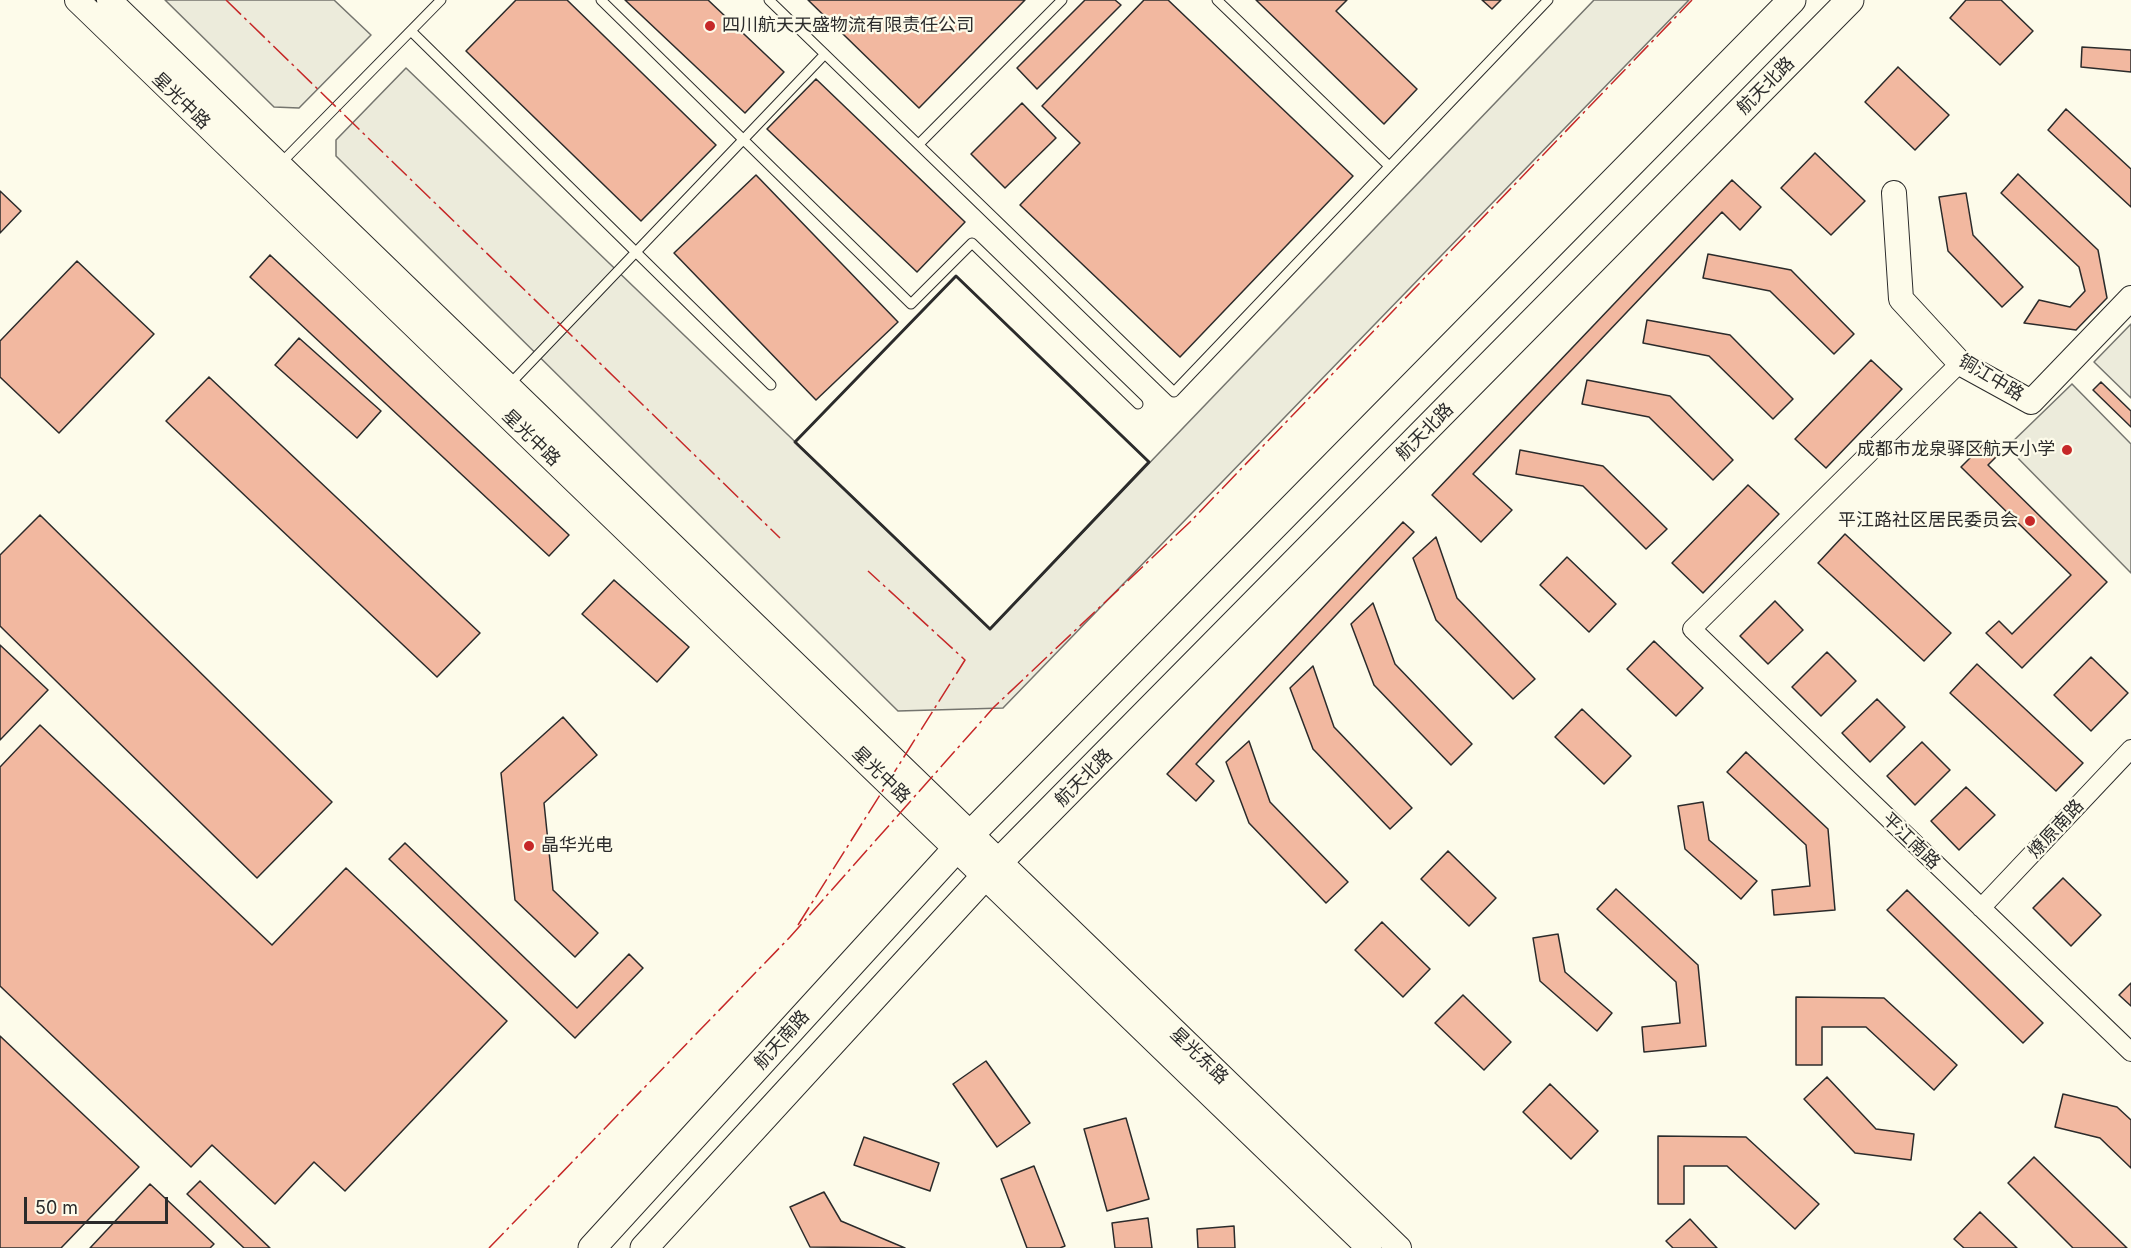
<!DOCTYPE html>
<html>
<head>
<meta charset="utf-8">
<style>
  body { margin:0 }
  #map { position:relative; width:2131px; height:1248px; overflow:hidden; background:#fdfbea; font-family:Inter,sans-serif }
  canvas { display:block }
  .scale { position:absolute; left:24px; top:1197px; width:144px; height:27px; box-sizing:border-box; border:3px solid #2b2b2b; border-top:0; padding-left:8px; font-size:18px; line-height:21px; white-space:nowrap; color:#2b2b2b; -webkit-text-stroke:4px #fdfbea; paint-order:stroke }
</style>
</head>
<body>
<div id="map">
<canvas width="2131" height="1248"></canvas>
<div class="scale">50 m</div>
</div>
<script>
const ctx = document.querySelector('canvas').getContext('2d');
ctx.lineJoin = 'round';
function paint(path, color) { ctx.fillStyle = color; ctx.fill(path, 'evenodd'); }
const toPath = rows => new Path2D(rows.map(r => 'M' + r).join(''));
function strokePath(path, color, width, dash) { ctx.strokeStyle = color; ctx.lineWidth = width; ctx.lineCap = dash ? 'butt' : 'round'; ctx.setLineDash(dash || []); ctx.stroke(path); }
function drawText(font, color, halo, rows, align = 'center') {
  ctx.font = font + ' Inter,"Noto Sans SC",sans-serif'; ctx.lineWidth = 4.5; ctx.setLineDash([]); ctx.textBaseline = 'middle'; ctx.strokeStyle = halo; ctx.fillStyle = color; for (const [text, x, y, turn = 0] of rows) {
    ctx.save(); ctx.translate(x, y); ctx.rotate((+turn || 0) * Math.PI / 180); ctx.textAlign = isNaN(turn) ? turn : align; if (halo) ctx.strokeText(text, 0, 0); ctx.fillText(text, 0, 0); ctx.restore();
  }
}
const green = toPath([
  [165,0,334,0,371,35,299,108,274,107,165,0],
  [1594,0,1689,0,1003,708,898,711,336,156,336,140,406,68,990,629,1594,0],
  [2131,324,2131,398,2094,362,2131,324],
  [2072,384,2131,444,2131,573,2007,447,2072,384]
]);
const building = toPath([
  [516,0,567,0,716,145,641,221,466,51,516,0],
  [625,0,708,0,784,72,745,113,625,0],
  [808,0,1025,0,919,108,808,0],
  [1085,0,1115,0,1121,5,1037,89,1017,68,1085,0],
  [1144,0,1168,0,1353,176,1180,357,1020,205,1080,143,1042,106,1144,0],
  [1256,0,1347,0,1336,11,1417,89,1384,124,1256,0],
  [1482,0,1501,0,1492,9,1482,0],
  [1966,0,2001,0,2033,31,2000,65,1950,18,1966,0],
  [2082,47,2131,50,2131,72,2081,67,2082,47],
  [1898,67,1949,115,1915,150,1865,102,1898,67],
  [816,79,965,222,917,272,767,129,816,79],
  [1022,103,1056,138,1005,188,971,154,1022,103],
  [2066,109,2131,169,2131,207,2048,130,2066,109],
  [1815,153,1865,201,1831,235,1781,188,1815,153],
  [2018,174,2098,250,2107,298,2076,330,2024,323,2039,300,2070,307,2085,291,2079,267,2001,193,2018,174],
  [756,175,898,322,816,400,674,253,756,175],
  [1732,180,1761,207,1740,230,1722,212,1473,474,1512,510,1481,542,1432,495,1732,180],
  [0,191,21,211,0,233,0,191],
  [1966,193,1973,235,2023,287,2002,307,1948,251,1939,197,1966,193],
  [1708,254,1791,270,1854,334,1834,354,1770,291,1703,278,1708,254],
  [270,255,569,535,549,556,250,277,270,255],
  [77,261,154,334,59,433,0,377,0,341,77,261],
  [1647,320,1730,335,1793,399,1773,419,1709,356,1643,343,1647,320],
  [299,338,381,411,357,438,275,365,299,338],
  [1871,360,1902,389,1826,468,1795,439,1871,360],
  [209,377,480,633,437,677,166,421,209,377],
  [1587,380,1670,396,1733,460,1713,480,1649,417,1582,404,1587,380],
  [2101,382,2131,411,2131,427,2093,390,2101,382],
  [1987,441,1999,454,1988,465,2107,582,2022,668,1986,633,1999,621,2012,634,2071,575,1961,467,1987,441],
  [1520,450,1603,466,1667,529,1646,549,1583,486,1516,474,1520,450],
  [1748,485,1779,514,1703,593,1672,563,1748,485],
  [40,515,332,802,257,878,0,626,0,555,40,515],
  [1403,522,1414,532,1196,764,1214,781,1196,801,1167,774,1403,522],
  [1845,534,1951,633,1924,661,1818,563,1845,534],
  [1436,537,1457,598,1535,679,1513,699,1436,620,1413,558,1436,537],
  [1567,557,1616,604,1589,632,1540,585,1567,557],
  [614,580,689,647,657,682,582,614,614,580],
  [1775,601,1803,630,1768,664,1740,636,1775,601],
  [1373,603,1395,664,1472,744,1451,765,1374,685,1351,624,1373,603],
  [1654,641,1703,688,1676,716,1627,669,1654,641],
  [0,645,48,690,0,740,0,645],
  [1827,652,1856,681,1821,716,1792,687,1827,652],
  [2091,657,2128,693,2091,731,2054,695,2091,657],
  [1977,664,2083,763,2056,791,1950,693,1977,664],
  [1313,666,1334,727,1412,808,1390,829,1313,749,1290,688,1313,666],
  [1877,699,1905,727,1870,762,1842,733,1877,699],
  [1582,709,1631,756,1604,784,1555,737,1582,709],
  [563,717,597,755,544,803,553,890,598,933,575,957,515,900,501,773,563,717],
  [40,725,272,945,346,868,507,1021,345,1191,314,1162,275,1204,212,1145,191,1167,0,986,0,767,40,725],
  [1249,741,1270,802,1348,882,1326,903,1249,823,1226,762,1249,741],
  [1922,742,1950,770,1915,805,1887,776,1922,742],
  [1746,752,1828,829,1835,910,1774,915,1772,890,1810,886,1806,845,1727,772,1746,752],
  [1966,787,1995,815,1959,850,1931,821,1966,787],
  [1703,802,1709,840,1757,881,1741,899,1685,849,1678,806,1703,802],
  [405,843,577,1008,629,954,643,968,575,1038,389,859,405,843],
  [1448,851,1496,898,1469,926,1421,879,1448,851],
  [2063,878,2101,915,2071,946,2033,908,2063,878],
  [1616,889,1698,965,1706,1046,1644,1052,1642,1027,1680,1023,1676,982,1597,909,1616,889],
  [1907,890,2043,1023,2023,1043,1887,910,1907,890],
  [1382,922,1430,969,1403,997,1355,950,1382,922],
  [1558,934,1565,972,1612,1013,1597,1031,1540,981,1533,938,1558,934],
  [2131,983,2131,1006,2119,995,2131,983],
  [1463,995,1511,1042,1484,1070,1435,1023,1463,995],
  [1796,997,1884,998,1957,1065,1934,1090,1866,1027,1822,1027,1822,1065,1796,1065,1796,997],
  [0,1036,139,1167,61,1248,0,1248,0,1036],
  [986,1061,1030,1123,997,1147,953,1084,986,1061],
  [1827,1077,1876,1129,1914,1134,1911,1160,1855,1153,1804,1099,1827,1077],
  [1550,1084,1598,1131,1571,1159,1523,1112,1550,1084],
  [2063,1094,2117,1107,2131,1120,2131,1168,2100,1138,2055,1127,2063,1094],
  [1126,1118,1149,1199,1107,1211,1084,1129,1126,1118],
  [1658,1136,1746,1137,1819,1204,1795,1229,1727,1166,1684,1166,1684,1204,1658,1204,1658,1136],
  [864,1137,939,1163,930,1191,854,1165,864,1137],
  [2034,1157,2127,1248,2073,1248,2008,1183,2034,1157],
  [1034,1166,1065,1246,1060,1248,1027,1248,1001,1179,1034,1166],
  [200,1181,270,1248,244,1248,187,1194,200,1181],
  [150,1184,214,1244,210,1248,90,1248,150,1184],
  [824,1192,841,1221,905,1248,810,1247,790,1207,824,1192],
  [1980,1212,2017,1248,1964,1248,1954,1239,1980,1212],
  [1148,1218,1152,1248,1115,1248,1112,1223,1148,1218],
  [1690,1219,1717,1248,1673,1248,1666,1241,1690,1219],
  [1234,1226,1235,1248,1198,1248,1197,1229,1234,1226]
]);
const lane = toPath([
  [601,0,911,304,972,243,1138,404],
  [769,0,1174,392,1548,0],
  [1217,0,1389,166],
  [411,31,771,385],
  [919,144,1062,0],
  [280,164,441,0],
  [508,386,825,54]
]);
const street = toPath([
  [1960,363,1692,629,2131,1052],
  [1981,908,2131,749]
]);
const secondary = toPath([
  [77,0,1369,1248],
  [109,0,1399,1248],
  [1894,193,1901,299,1960,363,2031,402,2131,298]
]);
const primary = toPath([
  [592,1248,957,848,1792,0],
  [644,1248,985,876,1850,0]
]);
const wall = toPath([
  [956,276,1149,462,990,629,795,442,956,276]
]);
const power = toPath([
  [226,0,780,538],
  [798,925,965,660,868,571],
  [489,1248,790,937,994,707,1190,522,1692,0]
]);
const markers = [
  [710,26,6,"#c62828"],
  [2067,450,6,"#c62828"],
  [2030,521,6,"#c62828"],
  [529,846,6,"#c62828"]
];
const poiNames = [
  ["四川航天天盛物流有限责任公司",722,26],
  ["成都市龙泉驿区航天小学",2055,450,"right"],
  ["平江路社区居民委员会",2018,521,"right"],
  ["晶华光电",541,846]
];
const streetNames = [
  ["航天北路",1766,86,-45],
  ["星光中路",181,101,44],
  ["铜江中路",1991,378,31],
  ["航天北路",1425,432,-45],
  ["星光中路",531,438,44],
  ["星光中路",881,775,44],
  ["航天北路",1084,778,-45],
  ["燎原南路",2056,829,-47],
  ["平江南路",1911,841,44],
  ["航天南路",782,1040,-48],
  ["星光东路",1199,1056,44]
];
paint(green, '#ecebdb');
strokePath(green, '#74746e', 1.5);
paint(building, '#f2b8a0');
strokePath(building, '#2b2b2b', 1.5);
strokePath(lane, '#2b2b2b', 11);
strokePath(street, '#2b2b2b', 20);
strokePath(secondary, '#2b2b2b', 26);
strokePath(primary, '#2b2b2b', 29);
strokePath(lane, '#fdfbea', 9);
strokePath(street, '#fdfbea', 18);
strokePath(secondary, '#fdfbea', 24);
strokePath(primary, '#fdfbea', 27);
strokePath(wall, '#2b2b2b', 3);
strokePath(power, '#c62828', 1.5, [21, 4.5, 3, 4.5]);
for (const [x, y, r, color] of markers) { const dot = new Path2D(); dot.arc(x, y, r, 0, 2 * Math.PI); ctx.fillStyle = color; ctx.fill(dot); strokePath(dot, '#fdfbea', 2); }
drawText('18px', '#2b2b2b', '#fdfbea', poiNames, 'left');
drawText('18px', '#2b2b2b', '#fdfbea', streetNames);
</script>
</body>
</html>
